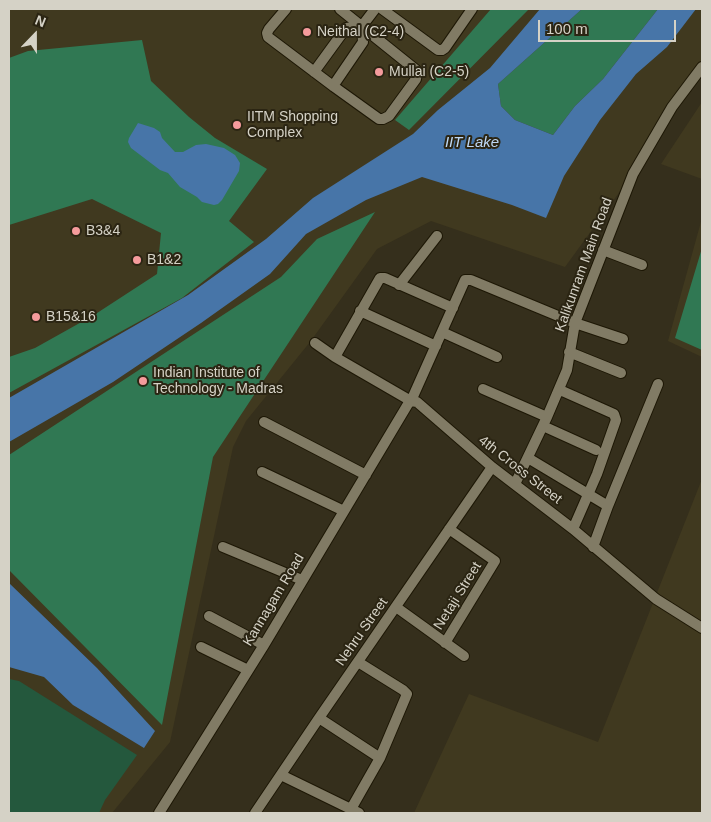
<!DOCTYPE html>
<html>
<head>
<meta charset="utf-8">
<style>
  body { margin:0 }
  #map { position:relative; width:711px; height:822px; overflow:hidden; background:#352f1c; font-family:Helvetica,sans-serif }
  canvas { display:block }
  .frame { position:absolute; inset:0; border:10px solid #d5d2c6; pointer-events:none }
  .north { position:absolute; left:10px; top:10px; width:50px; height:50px; -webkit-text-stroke:4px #2b2513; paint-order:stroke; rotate:22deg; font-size:14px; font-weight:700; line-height:20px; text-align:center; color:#d5d2c6 }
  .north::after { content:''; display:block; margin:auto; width:18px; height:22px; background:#d5d2c6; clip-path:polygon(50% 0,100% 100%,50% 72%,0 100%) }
  .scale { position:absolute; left:538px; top:20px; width:138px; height:22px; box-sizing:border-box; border:2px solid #d5d2c6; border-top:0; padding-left:6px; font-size:15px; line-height:18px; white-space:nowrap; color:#d5d2c6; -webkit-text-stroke:4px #2b2513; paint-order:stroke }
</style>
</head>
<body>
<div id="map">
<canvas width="711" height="822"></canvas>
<div class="frame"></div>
<div class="north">N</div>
<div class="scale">100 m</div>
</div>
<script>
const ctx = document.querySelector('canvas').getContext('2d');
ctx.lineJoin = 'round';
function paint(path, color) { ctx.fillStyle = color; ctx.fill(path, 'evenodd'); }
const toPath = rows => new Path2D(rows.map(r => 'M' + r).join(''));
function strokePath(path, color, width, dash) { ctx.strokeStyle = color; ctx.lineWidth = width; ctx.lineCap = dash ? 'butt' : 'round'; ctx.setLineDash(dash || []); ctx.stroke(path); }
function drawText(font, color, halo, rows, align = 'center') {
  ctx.font = font + ' Helvetica,sans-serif'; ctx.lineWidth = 4; ctx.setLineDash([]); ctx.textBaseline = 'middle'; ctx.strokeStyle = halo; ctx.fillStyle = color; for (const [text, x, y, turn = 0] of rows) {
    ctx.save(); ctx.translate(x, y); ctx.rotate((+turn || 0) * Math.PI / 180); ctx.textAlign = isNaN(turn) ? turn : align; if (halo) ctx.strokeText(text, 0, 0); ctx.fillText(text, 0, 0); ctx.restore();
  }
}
const built = toPath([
  [9,9,702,9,702,67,618,194,565,267,431,221,377,249,310,342,246,421,233,447,170,742,112,813,9,813],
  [702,102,702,179,661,164],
  [702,218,702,357,668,341],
  [702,479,702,813,414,813,469,694,598,742]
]);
const green = toPath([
  [9,679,19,681,137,755,105,800,99,813,9,813]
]);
const forest = toPath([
  [491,9,529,9,409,130,395,120],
  [582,9,658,9,603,79,575,106,553,135,515,120,501,106,498,84],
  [142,40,151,81,189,117,215,138,267,169,229,221,254,242,182,298,9,393,9,357,35,348,94,315,157,274,161,233,92,199,9,225,9,58,28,51],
  [375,212,213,457,162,725,9,570,9,455,281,277,317,239],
  [702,248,702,350,675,338]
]);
const water = toPath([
  [540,9,582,9,498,84,501,106,515,120,553,135,575,106,603,79,658,9,696,9,667,47,636,74,600,120,564,176,546,218,512,205,422,177,366,200,306,234,270,274,201,323,113,382,9,442,9,398,188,295,266,239,313,198,413,134,438,110,490,68],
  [138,123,154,128,160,132,162,138,175,152,183,152,196,145,206,144,224,148,235,155,240,163,239,171,222,200,218,204,214,205,202,202,197,197,180,187,168,173,160,170,131,148,128,142,129,138],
  [9,583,97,668,155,731,144,748,73,705,44,677,9,667]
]);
const minor = toPath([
  [286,9,269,29,267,33,268,37,333,86,379,119,383,119,389,116,416,79,417,73,416,70,340,9],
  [382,9,438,50,442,50,445,48,472,9],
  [314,72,346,28,362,26],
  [333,86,363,42,362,26,375,9],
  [603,250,642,265],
  [399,285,437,236],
  [360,311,436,346],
  [442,332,497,357],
  [315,343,335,357,411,401,417,402,492,467,573,529,656,599,702,628],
  [569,352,621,373],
  [335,357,380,278,385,278,453,308],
  [483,389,547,417],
  [560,390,614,414,616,420,597,474,573,529],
  [264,422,366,475],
  [543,426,596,450],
  [528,458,608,506],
  [262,472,344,511],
  [515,484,547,417,567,370,575,323,633,174,672,107,702,67],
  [223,547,302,580],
  [593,547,608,506,658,384],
  [396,607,464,656],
  [209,616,264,645],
  [445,643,495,561,449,529],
  [201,647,248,670],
  [319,718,380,758],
  [281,775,359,813],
  [351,809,380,758,407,694,403,690,358,662],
  [159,813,264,645,408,404,411,401,465,280,471,280,575,323,623,339],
  [255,813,319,718,492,467]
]);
const markers = [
  [307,32,5,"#f59b9c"],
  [379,72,5,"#f59b9c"],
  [237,125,5,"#f59b9c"],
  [76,231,5,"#f59b9c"],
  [137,260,5,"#f59b9c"],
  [36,317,5,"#f59b9c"],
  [143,381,5,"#f59b9c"]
];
const poiNames = [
  ["Neithal (C2-4)",317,32],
  ["Mullai (C2-5)",389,72],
  ["IITM Shopping",247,117],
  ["Complex",247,133],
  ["B3&4",86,231],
  ["B1&2",147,260],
  ["B15&16",46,317],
  ["Indian Institute of",153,373],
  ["Technology - Madras",153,389]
];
const streetNames = [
  ["Kalikunram Main Road",584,265,-70],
  ["4th Cross Street",520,470,38],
  ["Netaji Street",458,596,-58],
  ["Kannagam Road",274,600,-59],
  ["Nehru Street",362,632,-55]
];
const waterNames = [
  ["IIT Lake",472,143]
];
paint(built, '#40391f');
paint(green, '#24583d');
paint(forest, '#307853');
paint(water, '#4775a8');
strokePath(minor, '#1d1705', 12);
strokePath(minor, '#817b65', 10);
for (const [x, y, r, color] of markers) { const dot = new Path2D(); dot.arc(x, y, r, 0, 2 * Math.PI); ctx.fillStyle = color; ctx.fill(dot); strokePath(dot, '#2b2513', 2); }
drawText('14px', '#d5d2c6', '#2b2513', poiNames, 'left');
drawText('14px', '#d5d2c6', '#2b2513', streetNames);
drawText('italic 15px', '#bdd7f5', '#2b2513', waterNames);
</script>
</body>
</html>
